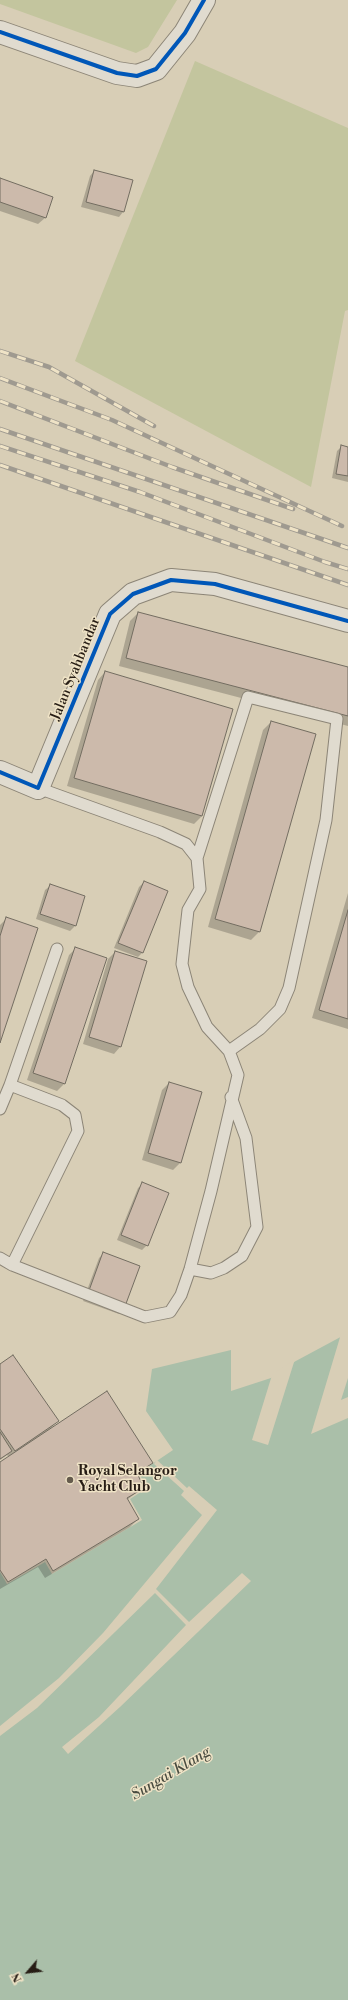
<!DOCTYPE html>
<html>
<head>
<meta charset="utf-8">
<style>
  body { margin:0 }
  #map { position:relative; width:348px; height:2000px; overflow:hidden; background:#d8ceb6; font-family:"Libre Bodoni",serif }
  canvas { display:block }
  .north { position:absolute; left:8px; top:1952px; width:40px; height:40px; -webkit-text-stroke:3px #efe3c6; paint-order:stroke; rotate:242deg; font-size:11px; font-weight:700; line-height:16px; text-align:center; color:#271d15 }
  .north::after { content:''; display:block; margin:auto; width:14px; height:18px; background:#271d15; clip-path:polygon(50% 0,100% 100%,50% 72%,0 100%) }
</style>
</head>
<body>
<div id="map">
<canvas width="348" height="2000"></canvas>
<div class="north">N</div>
</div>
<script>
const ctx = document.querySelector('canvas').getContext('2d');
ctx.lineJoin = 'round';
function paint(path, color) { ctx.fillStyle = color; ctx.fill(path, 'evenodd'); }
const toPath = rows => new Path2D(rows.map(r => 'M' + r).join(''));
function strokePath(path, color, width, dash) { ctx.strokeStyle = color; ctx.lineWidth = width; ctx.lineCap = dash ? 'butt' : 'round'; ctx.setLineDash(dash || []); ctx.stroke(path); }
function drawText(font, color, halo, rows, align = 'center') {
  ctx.font = font + ' "Libre Bodoni",serif'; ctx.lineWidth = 3; ctx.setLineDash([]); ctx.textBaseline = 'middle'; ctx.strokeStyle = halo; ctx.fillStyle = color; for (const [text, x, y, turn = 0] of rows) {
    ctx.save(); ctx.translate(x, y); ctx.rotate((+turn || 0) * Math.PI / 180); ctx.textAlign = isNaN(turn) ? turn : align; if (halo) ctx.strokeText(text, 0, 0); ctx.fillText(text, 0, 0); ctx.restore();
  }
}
const green = toPath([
  [0,0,177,0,148,47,136,53,0,4],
  [195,61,348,128,348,310,345,311,311,487,75,361]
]);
const water = toPath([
  [348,1333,348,2000,0,2000,0,1572,7,1584,45,1562,52,1574,142,1520,130,1499,147,1488,139,1473,173,1450,146,1411,152,1369,231,1350,231,1391,271,1378,294,1362]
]);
const pier = toPath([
  [348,1331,348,1378,341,1400,348,1397,348,1418,311,1434,341,1334],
  [295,1359,268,1445,252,1440,272,1375],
  [157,1460,187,1488,189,1486,217,1510,156,1589,189,1622,242,1573,251,1581,120,1707,68,1754,62,1747,99,1717,186,1625,155,1593,37,1708,0,1736,0,1726,59,1678,103,1633,202,1515,181,1495,184,1491,154,1464]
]);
const shadow = toPath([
  [94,171,132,181,123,212,119,217,81,207,90,176],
  [0,179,52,198,45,218,38,224,0,211],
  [342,446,348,448,348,482,332,478,337,451],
  [138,613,348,668,348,726,119,666,130,621],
  [105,672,202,816,194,824,67,786,98,680],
  [271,722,259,932,251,940,208,927,263,730],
  [144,882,142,953,138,957,114,948,139,887],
  [50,886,84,897,75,926,70,931,36,919,45,890],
  [348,893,348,1029,312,1018],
  [6,919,0,1039,0,925],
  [76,948,106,959,64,1084,57,1091,27,1080,69,955],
  [115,952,146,962,120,1047,114,1054,83,1044,108,959],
  [169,1083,201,1093,180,1163,173,1170,142,1160,162,1090],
  [143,1184,147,1245,142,1250,117,1240,138,1188],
  [104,1253,124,1309,119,1314,83,1301,99,1258],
  [0,1365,57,1421,49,1431,152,1463,137,1475,142,1488,127,1500,138,1519,130,1527,45,1578,38,1567,0,1589,0,1463,9,1457,7,1455,0,1460]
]);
const building = toPath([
  [94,170,133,180,124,212,86,202,94,170],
  [0,178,53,197,46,218,0,202,0,178],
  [341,445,348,447,348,476,336,474,341,445],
  [138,612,348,667,348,716,126,658,138,612],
  [105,671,233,709,202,816,74,778,105,671],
  [271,721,316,734,260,932,215,919,271,721],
  [144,881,168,891,143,953,118,943,144,881],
  [50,884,85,896,76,926,40,914,50,884],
  [348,910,348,1019,319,1010,348,910],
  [6,917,38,928,0,1043,0,936,6,917],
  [75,947,107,958,65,1084,33,1073,75,947],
  [115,951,147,961,121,1047,89,1037,115,951],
  [169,1082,202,1092,181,1163,148,1153,169,1082],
  [142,1182,169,1193,148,1246,121,1235,142,1182],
  [103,1252,140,1266,124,1309,87,1296,103,1252],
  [13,1355,59,1421,15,1451,0,1429,0,1364,13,1355],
  [107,1391,153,1463,137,1473,144,1488,127,1498,139,1519,53,1571,46,1559,8,1582,0,1570,0,1462,107,1391],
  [0,1432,12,1451,0,1459,0,1432]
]);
const lane = toPath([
  [197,858,248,697,337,719,326,820,289,988,280,1009,260,1029,229,1051],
  [10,1085,57,949],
  [0,1109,10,1085,62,1105,75,1115,78,1131,12,1265],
  [0,1258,12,1265,145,1317,170,1312,181,1295,190,1269,211,1191,238,1075,229,1051,207,1027,188,987,182,964,188,910,200,889,197,858,186,844,160,832,38,788],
  [190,1269,211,1273,224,1268,242,1256,257,1227,246,1138,231,1097]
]);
const street = toPath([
  [0,32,117,73,137,76,156,69,185,33,204,0],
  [0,772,38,788,110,614,133,594,171,580,215,584,348,621]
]);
const rail = toPath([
  [0,351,49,367,154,426],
  [0,378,112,420,342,526],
  [0,401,172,467,293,509],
  [0,429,348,548],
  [0,446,140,492,325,562,348,569],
  [0,465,348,585]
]);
const cycleway = toPath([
  [0,32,117,73,137,76,156,69,185,33,204,0],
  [0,772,38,788,110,614,133,594,171,580,215,584,348,621]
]);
const markers = [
  [70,1480,4,"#655b4d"]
];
const streetNames = [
  ["Jalan Syahbandar",76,669,-68]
];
const poiNames = [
  ["Royal Selangor",78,1472],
  ["Yacht Club",78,1488]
];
const waterNames = [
  ["Sungai Klang",171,1774,-31]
];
paint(green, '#c3c59e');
paint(water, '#aabfa9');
paint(pier, '#d8ceb6');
paint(shadow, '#0003');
paint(building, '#ccbaab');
strokePath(building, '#736d61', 1);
strokePath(lane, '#8c8577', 13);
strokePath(street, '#8c8577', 24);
strokePath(lane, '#e0dbcf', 11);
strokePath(street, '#e0dbcf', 22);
strokePath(rail, '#9f9a90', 4.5);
strokePath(rail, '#efe3c6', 3, [9]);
strokePath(cycleway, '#0057b8', 4);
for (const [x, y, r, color] of markers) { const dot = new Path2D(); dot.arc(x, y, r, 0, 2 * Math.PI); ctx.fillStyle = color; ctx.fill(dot); strokePath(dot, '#efe3c6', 1.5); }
drawText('14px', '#271d15', '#efe3c6', streetNames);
drawText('bold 14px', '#271d15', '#efe3c6', poiNames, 'left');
drawText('italic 15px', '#494c40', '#efe3c6', waterNames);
</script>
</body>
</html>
